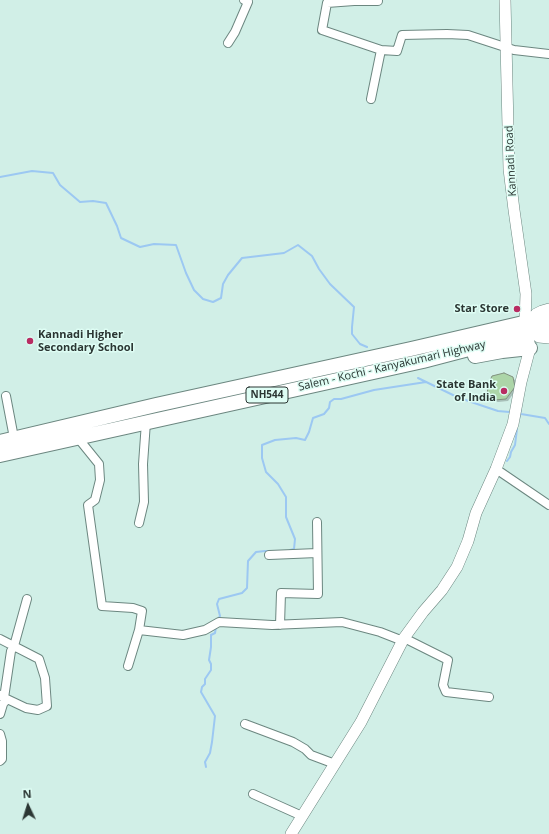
<!DOCTYPE html>
<html>
<head>
<meta charset="utf-8">
<style>
  body { margin:0 }
  #map { position:relative; width:549px; height:834px; overflow:hidden; background:#d1efe7; font-family:"Open Sans",sans-serif }
  canvas { display:block }
  .north { position:absolute; left:8px; top:786px; width:40px; height:40px; -webkit-text-stroke:3px #defdf4; paint-order:stroke; rotate:356deg; font-size:11px; font-weight:700; line-height:16px; text-align:center; color:#2b3633 }
  .north::after { content:''; display:block; margin:auto; width:14px; height:18px; background:#2b3633; clip-path:polygon(50% 0,100% 100%,50% 72%,0 100%) }
</style>
</head>
<body>
<div id="map">
<canvas width="549" height="834"></canvas>
<div class="north">N</div>
</div>
<script>
const ctx = document.querySelector('canvas').getContext('2d');
ctx.lineJoin = 'round';
function paint(path, color) { ctx.fillStyle = color; ctx.fill(path, 'evenodd'); }
const toPath = rows => new Path2D(rows.map(r => 'M' + r).join(''));
function strokePath(path, color, width, dash) { ctx.strokeStyle = color; ctx.lineWidth = width; ctx.lineCap = dash ? 'butt' : 'round'; ctx.setLineDash(dash || []); ctx.stroke(path); }
function drawText(font, color, halo, rows, align = 'center') {
  ctx.font = font + ' "Open Sans",sans-serif'; ctx.lineWidth = 3; ctx.setLineDash([]); ctx.textBaseline = 'middle'; ctx.strokeStyle = halo; ctx.fillStyle = color; for (const [text, x, y, turn = 0] of rows) {
    ctx.save(); ctx.translate(x, y); ctx.rotate((+turn || 0) * Math.PI / 180); ctx.textAlign = isNaN(turn) ? turn : align; if (halo) ctx.strokeText(text, 0, 0); ctx.fillText(text, 0, 0); ctx.restore();
  }
}
const shadow = toPath([
  [512,378,515,380,516,390,508,401,498,402,490,400,488,397]
]);
const stream = toPath([
  [0,177,32,171,53,173,60,185,80,202,93,201,106,203,117,226,121,238,140,247,154,244,176,245,186,273,194,290,203,299,213,302,221,298,223,284,228,275,242,258,284,253,298,245,312,256,319,269,330,284,354,307,352,327,352,334,360,344,367,347],
  [418,378,457,397,480,405,498,411,509,412],
  [521,414,545,418,549,424],
  [519,419,521,409],
  [507,461,510,457,511,452,515,445,517,429],
  [290,550,294,549,295,539,286,517,286,497,278,484,266,472,262,458,262,445,275,440,296,438,305,440,309,432,313,418,324,414,329,408,330,402,334,399,341,399,374,390,426,382],
  [218,619,220,616,217,604,219,599,242,593,247,588,248,561,256,552,265,551,272,551],
  [206,767,205,762,210,753,212,742,215,716,201,692,202,687,205,684,205,679,211,670,211,664,209,660,211,647,211,635,215,633,216,627]
]);
const building = toPath([
  [504,373,513,377,515,387,506,399,495,400,487,398,488,385,492,376,504,373]
]);
const street = toPath([
  [378,1,354,1,327,3,322,30,381,50,397,51,402,35,447,34,468,35,514,50,549,54],
  [228,43,235,32,248,2,244,0],
  [371,99,381,50],
  [6,396,14,438],
  [78,438,99,464,100,480,95,500,88,505,102,606,133,608,142,611,139,630,128,666],
  [496,469,549,505],
  [139,523,144,502,143,464,146,422],
  [269,555,317,553],
  [280,625,281,593,318,594,317,522],
  [139,630,183,635,205,630,219,622,272,625,342,622,380,632,403,641],
  [404,638,448,660,443,685,446,692,489,697],
  [0,639,39,659,45,678,47,706,38,710,26,708,7,699,3,704,0,714],
  [0,695,4,698,11,651,14,646,27,599],
  [245,724,293,742,305,749,311,755,335,764],
  [0,734,2,741,2,759,0,761],
  [253,794,302,816]
]);
const secondary = toPath([
  [531,320,536,314,542,311,549,309],
  [534,332,539,337,549,338],
  [291,834,361,722,404,638,423,612,442,590,457,567,468,541,476,513,496,469,513,424,521,382,530,348,525,321,526,294,514,210,509,169,505,0]
]);
const highway = toPath([
  [475,356,502,351,530,348],
  [0,442,156,405,411,349,549,317],
  [0,455,423,361,549,328]
]);
const markers = [
  [517,309,4,"#b82c62"],
  [30,341,4,"#b82c62"],
  [504,391,4,"#b82c62"]
];
const shields = [
  [267,395,42]
];
const shieldNames = [
  ["NH544",267,395]
];
const streetNames = [
  ["Kannadi Road",511,161,-93],
  ["Salem - Kochi - Kanyakumari Highway",392,366,-13]
];
const poiNames = [
  ["Star Store",509,309],
  ["Kannadi Higher",38,335,"left"],
  ["Secondary School",38,348,"left"],
  ["State Bank",496,385],
  ["of India",496,398]
];
paint(shadow, '#0003');
strokePath(stream, '#9cc8f2', 2);
paint(building, '#acd5a8');
strokePath(building, '#80907e', 1);
strokePath(street, '#6c8780', 10);
strokePath(secondary, '#6c8780', 12);
strokePath(highway, '#6c8780', 16);
strokePath(street, '#fff', 8);
strokePath(secondary, '#fff', 11);
strokePath(highway, '#fff', 14);
for (const [x, y, r, color] of markers) { const dot = new Path2D(); dot.arc(x, y, r, 0, 2 * Math.PI); ctx.fillStyle = color; ctx.fill(dot); strokePath(dot, '#defdf4', 1.5); }
for (const [x, y, w] of shields) { const box = new Path2D(); box.roundRect(x - w / 2, y - 8, w, 16, 3); ctx.fillStyle = '#defdf4'; ctx.fill(box); strokePath(box, '#2b3633', 1); }
drawText('bold 10px', '#2b3633', null, shieldNames);
drawText('11px', '#2b3633', '#defdf4', streetNames);
drawText('bold 11px', '#2b3633', '#defdf4', poiNames, 'right');
</script>
</body>
</html>
